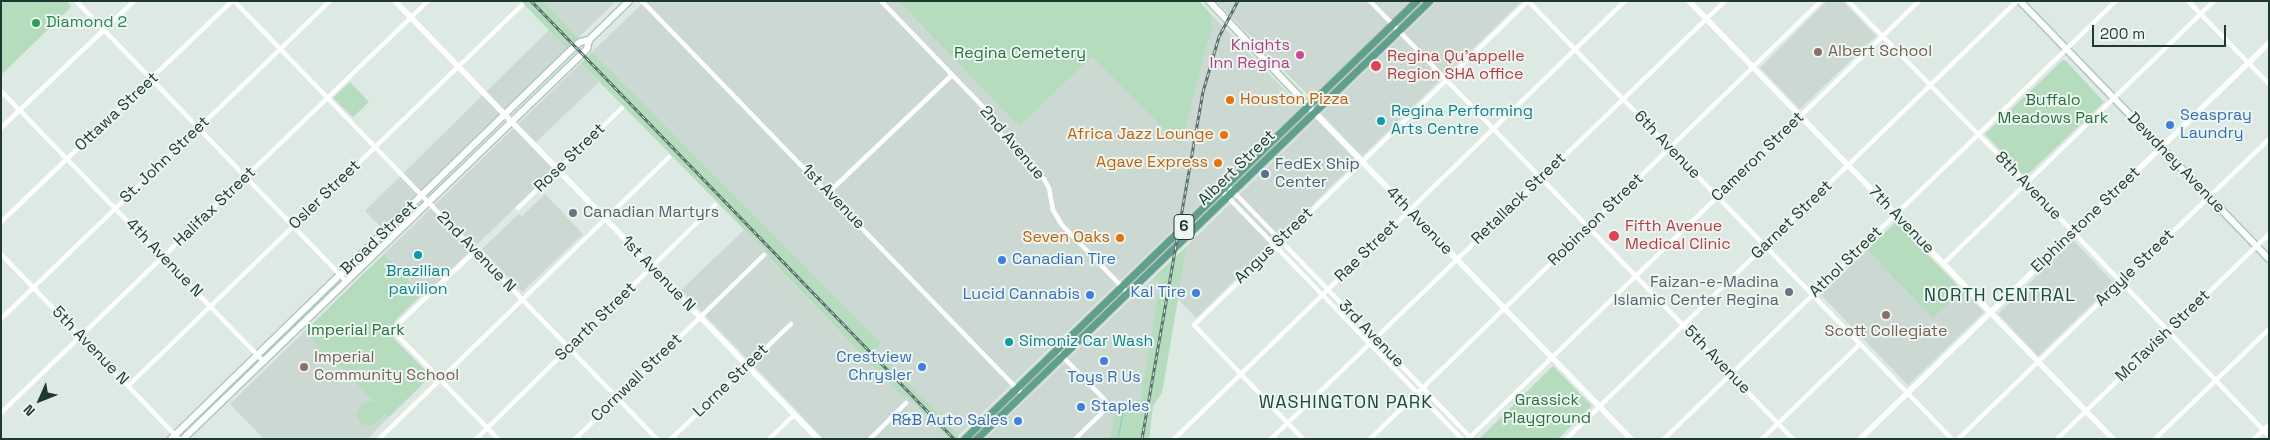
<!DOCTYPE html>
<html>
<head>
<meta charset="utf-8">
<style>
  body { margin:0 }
  #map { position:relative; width:2270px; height:440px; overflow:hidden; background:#dde9e3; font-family:"Space Grotesk",sans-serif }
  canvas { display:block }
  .frame { position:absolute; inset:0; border:2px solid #1e3930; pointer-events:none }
  .north { position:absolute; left:15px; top:375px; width:50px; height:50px; -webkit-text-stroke:4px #edf6f1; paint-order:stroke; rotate:226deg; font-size:14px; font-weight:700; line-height:20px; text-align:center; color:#1e3930 }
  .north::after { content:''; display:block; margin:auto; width:18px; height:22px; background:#1e3930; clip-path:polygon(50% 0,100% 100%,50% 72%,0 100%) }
  .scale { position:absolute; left:2092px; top:25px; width:134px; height:22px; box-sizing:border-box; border:2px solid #1e3930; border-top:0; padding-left:6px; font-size:15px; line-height:18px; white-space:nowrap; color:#1e3930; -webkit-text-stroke:4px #edf6f1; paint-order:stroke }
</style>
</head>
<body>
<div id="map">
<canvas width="2270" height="440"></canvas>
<div class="frame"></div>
<div class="north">N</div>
<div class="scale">200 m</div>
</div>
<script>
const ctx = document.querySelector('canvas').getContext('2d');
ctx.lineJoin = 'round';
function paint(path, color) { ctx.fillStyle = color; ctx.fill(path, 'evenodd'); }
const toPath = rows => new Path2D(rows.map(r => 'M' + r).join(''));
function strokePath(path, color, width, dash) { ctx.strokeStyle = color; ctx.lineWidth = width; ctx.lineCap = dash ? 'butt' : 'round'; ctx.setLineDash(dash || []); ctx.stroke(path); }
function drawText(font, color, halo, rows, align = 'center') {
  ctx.font = font + ' "Space Grotesk",sans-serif'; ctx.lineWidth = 4; ctx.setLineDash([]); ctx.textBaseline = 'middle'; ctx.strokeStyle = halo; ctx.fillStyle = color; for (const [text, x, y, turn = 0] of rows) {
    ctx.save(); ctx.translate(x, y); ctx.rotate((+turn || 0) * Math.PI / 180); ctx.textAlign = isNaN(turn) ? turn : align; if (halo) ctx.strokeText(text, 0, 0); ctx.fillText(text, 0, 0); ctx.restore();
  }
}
const built = toPath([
  [543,1,616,1,578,38],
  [645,1,898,1,1019,126,1092,57,1181,146,1204,54,1213,28,1210,13,1301,107,959,435,874,348,879,344,592,52],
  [1216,1,1413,1,1312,99],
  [1438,1,1522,1,1362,156,1321,114],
  [1827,1,1843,1,1876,36,1800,109,1760,68],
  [549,30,567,49,383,229,365,211],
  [581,63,599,82,532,146,554,170,424,296,384,254],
  [1316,119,1357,161,1196,318,1178,299,1187,246],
  [545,194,583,234,522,292,482,249,519,214,522,216],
  [744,230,770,256,770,260,904,399,907,395,949,439,824,439,681,290],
  [2073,240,2114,283,2038,356,1998,314],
  [1867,250,1933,317,1962,290,1984,312,1908,385,1821,295],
  [1154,277,1160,283,1138,415,1129,412,1114,416,1110,439,985,439],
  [305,331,389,417,367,439,264,439,230,404]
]);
const green = toPath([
  [1,1,67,1,71,7,1,75],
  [521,1,543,1,578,38,567,49],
  [898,1,1199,1,1210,13,1213,28,1204,54,1181,146,1092,57,1019,126],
  [592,52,880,343,875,349,959,435,956,439,949,439,907,396,904,399,770,259,770,256,581,63],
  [2063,60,2066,61,2104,102,2025,177,1985,134],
  [350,82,369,102,353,117,333,98],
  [1896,222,1962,290,1933,318,1867,250],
  [1187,246,1162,393,1153,406,1149,439,1110,439,1114,416,1119,402,1130,405,1129,412,1138,414,1160,283,1154,277],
  [384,254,422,294,395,321,392,331,395,340,431,376,389,417,384,413,380,420,370,426,362,424,356,415,361,404,367,401,374,402,335,362,324,364,322,363,316,357,317,350,321,348,305,331],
  [1553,366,1592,406,1558,439,1479,439]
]);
const stream = toPath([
  [1118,439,1124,407]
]);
const minor = toPath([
  [76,1,347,282],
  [234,1,657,439],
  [642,1,1023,395],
  [881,1,986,110,1000,133,1044,179,1049,188,1053,210,1062,225,1128,293],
  [1370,1,1793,439],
  [1528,1,1952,439],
  [1848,1,2026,183,2269,436],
  [2188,1,2269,84],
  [1,91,264,362],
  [1,128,134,1],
  [1227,185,1471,438],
  [1222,191,1462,439],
  [829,192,952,75],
  [518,208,622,108],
  [1,222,232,1],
  [475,251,398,324,396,330,398,336,498,439],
  [1,254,179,439],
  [1943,264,2214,1],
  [1,319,330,1],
  [1061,355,1105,400,1107,408,1075,439],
  [128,386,522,5],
  [1,413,428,1],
  [379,439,669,157],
  [476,439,715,205],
  [575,439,764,255],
  [671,439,791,324],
  [769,439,794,415],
  [870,439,906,403],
  [1174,439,1625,1],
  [1271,439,1725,1],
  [1303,439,1194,325,1528,1],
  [1370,439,1821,1],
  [1468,439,1919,1],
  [1566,439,2017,1],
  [1664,439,2116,1],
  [1762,439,1860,344],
  [1958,439,2269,139],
  [2057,439,2269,234],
  [2155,439,2269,329],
  [2254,439,2269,425]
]);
const tertiary = toPath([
  [395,1,818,439],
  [1689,1,2113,439],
  [1315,113,1631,439],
  [1860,439,2269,43]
]);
const secondary = toPath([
  [1209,1,1315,113],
  [2020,1,2269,259],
  [171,439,575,46,580,42,589,40,629,1],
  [183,439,587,49,589,40]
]);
const primary = toPath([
  [965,439,1417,1],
  [977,439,1430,1]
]);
const rail = toPath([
  [531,1,954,439],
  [1142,439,1203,92,1219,37,1238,1]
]);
const markers = [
  [36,23,5,"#2e9e5b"],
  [1818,52,5,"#8d6e63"],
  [1300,55,5,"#d1479c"],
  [1376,66,6,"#e0444e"],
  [1230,100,5,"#e8710a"],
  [1381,121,5,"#0f9aa8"],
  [2170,125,5,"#3f7fe0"],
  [1224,135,5,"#e8710a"],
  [1218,163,5,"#e8710a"],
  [1265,174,5,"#5c6f8a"],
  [573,213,5,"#6b7280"],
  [1614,236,6,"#e0444e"],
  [1120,238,5,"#e8710a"],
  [418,255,5,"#0f9aa8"],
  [1002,260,5,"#3f7fe0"],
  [1789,292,5,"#6b7280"],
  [1196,293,5,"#3f7fe0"],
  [1090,295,5,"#3f7fe0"],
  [1886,315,5,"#8d6e63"],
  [1009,342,5,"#0f9aa8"],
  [1104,361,5,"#3f7fe0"],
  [304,367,5,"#8d6e63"],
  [922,367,5,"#3f7fe0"],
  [1081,407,5,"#3f7fe0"],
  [1018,421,5,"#3f7fe0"]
];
const shields = [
  [1184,227,20]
];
const shieldNames = [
  ["6",1184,227]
];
const leisureNames = [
  ["Diamond 2",46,23]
];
const hotelNames = [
  ["Knights",1290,46],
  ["Inn Regina",1290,64]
];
const educationNames = [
  ["Albert School",1828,52],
  ["Scott Collegiate",1886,332,"center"],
  ["Imperial",314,358],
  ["Community School",314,376]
];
const parkNames = [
  ["Regina Cemetery",1020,54],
  ["Buffalo",2053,101],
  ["Meadows Park",2053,119],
  ["Imperial Park",356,331],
  ["Grassick",1547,401],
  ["Playground",1547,419]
];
const healthNames = [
  ["Regina Qu'appelle",1387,57],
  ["Region SHA office",1387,75],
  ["Fifth Avenue",1625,227],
  ["Medical Clinic",1625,245]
];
const foodNames = [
  ["Houston Pizza",1240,100,"left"],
  ["Africa Jazz Lounge",1214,135],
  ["Agave Express",1208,163],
  ["Seven Oaks",1110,238]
];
const streetNames = [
  ["Ottawa Street",117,112,-43],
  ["2nd Avenue",1012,143,50],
  ["6th Avenue",1667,145,46],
  ["Cameron Street",1758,157,-44],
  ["Rose Street",570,158,-44],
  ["St. John Street",165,160,-44],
  ["Dewdney Avenue",2176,163,46],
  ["Albert Street",1237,168,-44],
  ["8th Avenue",2028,186,46],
  ["Osler Street",325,195,-44],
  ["1st Avenue",833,197,46],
  ["Retallack Street",1519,199,-44],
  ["Halifax Street",215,207,-44],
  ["Robinson Street",1596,220,-44],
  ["Garnet Street",1792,220,-44],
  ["7th Avenue",1901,220,46],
  ["Elphinstone Street",2086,220,-44],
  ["4th Avenue",1419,221,46],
  ["Broad Street",379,238,-44],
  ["Angus Street",1274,246,-44],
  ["Rae Street",1367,251,-44],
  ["2nd Avenue N",476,252,46],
  ["4th Avenue N",164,258,46],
  ["Athol Street",1846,262,-44],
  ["Argyle Street",2135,268,-44],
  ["1st Avenue N",658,274,46],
  ["Scarth Street",596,322,-44],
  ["3rd Avenue",1371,334,46],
  ["McTavish Street",2163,336,-44],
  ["5th Avenue N",90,346,46],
  ["5th Avenue",1717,360,46],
  ["Cornwall Street",637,378,-44],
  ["Lorne Street",731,381,-44]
];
const cultureNames = [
  ["Regina Performing",1391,112],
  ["Arts Centre",1391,130],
  ["Brazilian",418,272,"center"],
  ["pavilion",418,290,"center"],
  ["Simoniz Car Wash",1019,342]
];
const shopNames = [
  ["Seaspray",2180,116,"left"],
  ["Laundry",2180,134,"left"],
  ["Canadian Tire",1012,260,"left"],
  ["Kal Tire",1186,293],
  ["Lucid Cannabis",1080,295],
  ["Crestview",912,358],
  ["Chrysler",912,376],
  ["Toys R Us",1104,378,"center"],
  ["Staples",1091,407,"left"],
  ["R&B Auto Sales",1008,421]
];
const serviceNames = [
  ["FedEx Ship",1275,165],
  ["Center",1275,183]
];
const worshipNames = [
  ["Canadian Martyrs",583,213],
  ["Faizan-e-Madina",1779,283,"right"],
  ["Islamic Center Regina",1779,301,"right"]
];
const neighbourhoodNames = [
  ["NORTH CENTRAL",2000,296],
  ["WASHINGTON PARK",1346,403]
];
paint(built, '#cbd9d2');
paint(green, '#b4dcbd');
strokePath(stream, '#82c9d1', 1);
strokePath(secondary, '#b0c9bf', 9);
strokePath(primary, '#bcc4c1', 9);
strokePath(minor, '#fff', 4.5);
strokePath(tertiary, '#fff', 5.5);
strokePath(secondary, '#fff', 6);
strokePath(primary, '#5fa08c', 7);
strokePath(rail, '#58756c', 3);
strokePath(rail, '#edf6f1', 1, [4]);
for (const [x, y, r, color] of markers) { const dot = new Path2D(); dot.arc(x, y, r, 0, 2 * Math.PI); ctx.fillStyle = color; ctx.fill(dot); strokePath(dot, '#edf6f1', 2); }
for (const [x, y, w] of shields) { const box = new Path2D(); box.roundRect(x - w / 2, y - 12.5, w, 25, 4); ctx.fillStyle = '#edf6f1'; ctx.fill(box); strokePath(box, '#1e3930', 1); }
drawText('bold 15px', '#1e3930', null, shieldNames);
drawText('16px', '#27864d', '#edf6f1', leisureNames, 'left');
drawText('16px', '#b23c85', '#edf6f1', hotelNames, 'right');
drawText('16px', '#785e54', '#edf6f1', educationNames, 'left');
drawText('16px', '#287040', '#edf6f1', parkNames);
drawText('16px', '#be3a42', '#edf6f1', healthNames, 'left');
drawText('16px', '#c56008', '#edf6f1', foodNames, 'right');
drawText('16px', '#1e3930', '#edf6f1', streetNames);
drawText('16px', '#0d838f', '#edf6f1', cultureNames, 'left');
drawText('16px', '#366cbe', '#edf6f1', shopNames, 'right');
drawText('16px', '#4e5e75', '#edf6f1', serviceNames, 'left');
drawText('16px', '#5b616d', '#edf6f1', worshipNames, 'left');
ctx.letterSpacing = '1px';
drawText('18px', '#1a4b3c', '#edf6f1', neighbourhoodNames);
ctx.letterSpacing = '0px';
</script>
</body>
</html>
